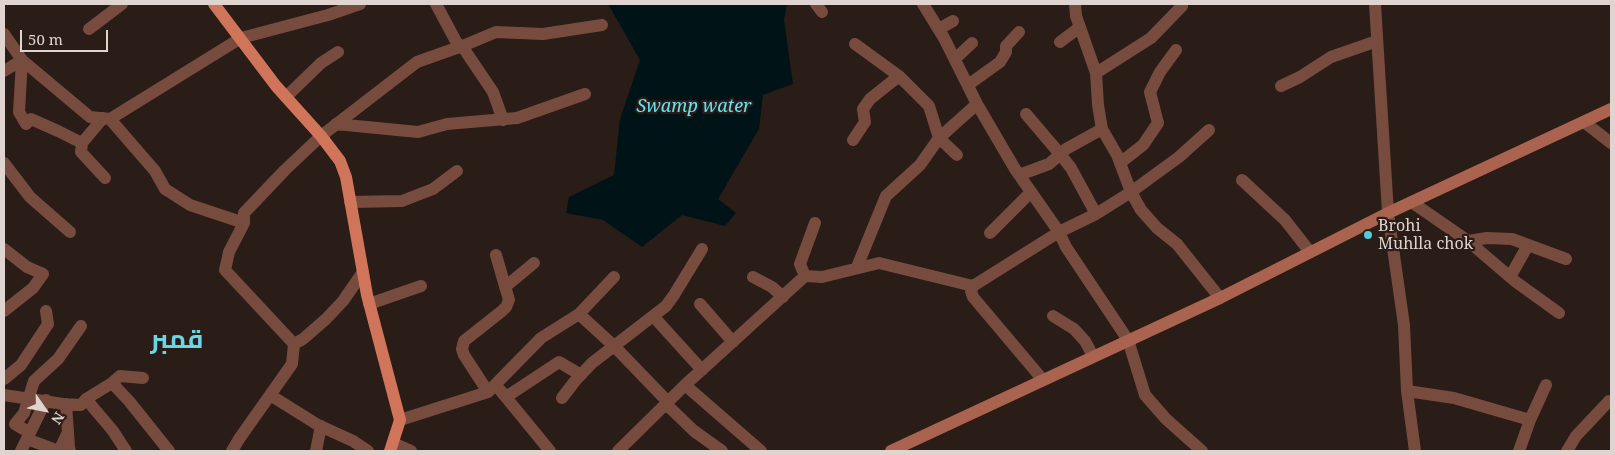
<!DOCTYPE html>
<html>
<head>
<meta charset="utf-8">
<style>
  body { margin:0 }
  #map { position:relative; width:1615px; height:455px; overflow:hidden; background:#2a1c16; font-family:"Noto Serif",serif }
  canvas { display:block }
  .frame { position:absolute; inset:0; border:5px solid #dfd4d0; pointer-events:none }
  .north { position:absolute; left:20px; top:385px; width:50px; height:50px; -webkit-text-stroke:4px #2a1c16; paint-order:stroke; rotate:123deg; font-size:14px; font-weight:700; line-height:20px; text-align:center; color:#dfd4d0 }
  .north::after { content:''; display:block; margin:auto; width:18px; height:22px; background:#dfd4d0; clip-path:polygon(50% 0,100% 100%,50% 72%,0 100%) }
  .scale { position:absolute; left:20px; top:30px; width:88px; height:22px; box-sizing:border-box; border:2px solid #dfd4d0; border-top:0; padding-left:6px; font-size:15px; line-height:18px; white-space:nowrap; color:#dfd4d0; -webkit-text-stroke:4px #2a1c16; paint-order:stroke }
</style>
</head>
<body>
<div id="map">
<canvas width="1615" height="455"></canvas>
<div class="frame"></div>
<div class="north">N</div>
<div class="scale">50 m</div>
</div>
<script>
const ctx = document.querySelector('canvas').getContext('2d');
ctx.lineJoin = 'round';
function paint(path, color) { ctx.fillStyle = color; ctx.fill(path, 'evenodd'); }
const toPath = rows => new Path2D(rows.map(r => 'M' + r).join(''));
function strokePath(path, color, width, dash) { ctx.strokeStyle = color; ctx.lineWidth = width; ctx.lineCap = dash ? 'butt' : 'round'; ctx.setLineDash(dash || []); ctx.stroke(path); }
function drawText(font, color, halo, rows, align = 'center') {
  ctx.font = font + ' "Noto Serif",Cairo,serif'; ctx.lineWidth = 4.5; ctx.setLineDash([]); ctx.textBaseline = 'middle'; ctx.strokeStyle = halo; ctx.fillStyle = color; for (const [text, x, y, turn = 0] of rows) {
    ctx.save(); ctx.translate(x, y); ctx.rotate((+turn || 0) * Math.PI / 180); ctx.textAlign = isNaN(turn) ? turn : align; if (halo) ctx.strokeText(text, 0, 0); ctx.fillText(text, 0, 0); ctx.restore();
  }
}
const water = toPath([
  [608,4,787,4,784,20,793,84,763,95,759,129,718,199,736,213,725,226,682,215,642,247,603,220,566,213,569,197,614,175,620,119,640,60]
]);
const minor = toPath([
  [436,4,459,47],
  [816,4,822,12],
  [923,4,944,38,977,104,1015,169,1059,232,1066,247,1128,340,1145,395,1166,419,1202,451],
  [1075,4,1076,16,1096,73,1098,105,1102,129,1117,155,1131,192,1141,210,1157,228,1177,244,1220,298],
  [89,29,122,4],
  [939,29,953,21],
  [4,34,22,60,90,117,110,119,155,171,165,189,190,205,244,223],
  [1060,42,1080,27],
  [855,44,899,76,929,106,939,138,957,155],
  [462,46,493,92,503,120],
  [955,59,972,43],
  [4,71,22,60,19,112,26,124,31,119,58,131,82,143],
  [1096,73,1151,38,1182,6,1181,4],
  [968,85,1000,62,1006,52,1006,46,1019,32],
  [1281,86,1300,77,1331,57,1377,41],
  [286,97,321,63,338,52],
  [1026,114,1060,154,1071,168,1096,214],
  [103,118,82,143,81,152,105,178],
  [110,119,241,38,328,15,360,4],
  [1584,122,1611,143],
  [336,124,418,132,447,124,517,118,585,94],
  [853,140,865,122,863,109,870,99,899,76],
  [4,163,30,197,70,232],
  [1120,163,1143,145,1158,123,1150,92,1160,72,1176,50],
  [1019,175,1049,164,1066,149,1102,129],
  [1242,180,1285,220,1310,252],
  [350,202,402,201,433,189,457,171],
  [1413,203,1468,241,1516,282,1559,313],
  [990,233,1031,192],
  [1468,241,1487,238,1512,239,1566,259],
  [4,249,27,267,43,274,33,288,4,311],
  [857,267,886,196,920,165,939,138,977,104],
  [805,276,800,264,815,223],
  [753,277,772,287,783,297],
  [1510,277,1528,245],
  [973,286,971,291,973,297,1043,380],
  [505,287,534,263],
  [369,304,421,286],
  [700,304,733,342],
  [579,314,614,346,668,402],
  [653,316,702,370],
  [1053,316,1074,329,1085,341,1093,356],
  [294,344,303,339,326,319,343,301,363,272],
  [4,379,21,365,48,324,46,311],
  [112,383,129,401,169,451],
  [685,385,761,451],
  [500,390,550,451],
  [1407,391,1454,398,1530,420],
  [488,392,464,355,462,349,464,341,502,311,506,307,509,300,496,255],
  [4,395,63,404,81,405,86,399,112,383,120,376,143,378],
  [270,395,318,425,353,441,368,451],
  [506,397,559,362,581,375],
  [562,398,575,381,592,363,666,306,674,295,702,249],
  [86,399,113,431,126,451],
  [66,404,69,447,70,451],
  [666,404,694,431,722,451],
  [400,420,488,392,541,338,579,314,614,277],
  [30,433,15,424,24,413,34,381,58,359,81,326],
  [27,439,59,451,68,432],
  [393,443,411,451],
  [21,451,46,400],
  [232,451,239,439,292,364,294,344,225,270,229,252,244,223,244,213,285,170,321,136,417,62,465,45,496,32,543,34,602,25],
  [316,451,321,426],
  [618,451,685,385,805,276,822,277,879,263,973,286,1059,232,1096,214,1131,192,1179,157,1209,130],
  [1519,451,1530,420,1546,385],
  [1567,451,1576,436,1609,401]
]);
const tertiary = toPath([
  [1375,4,1388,213,1404,325,1407,391,1415,451]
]);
const secondary = toPath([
  [891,451,1220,298,1388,213,1611,109]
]);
const primary = toPath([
  [214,4,276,86,321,136,340,161,346,177,367,295,400,420,390,451]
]);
const markers = [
  [1368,235,5,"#52cbd9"]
];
const poiNames = [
  ["Brohi",1378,226],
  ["Muhlla chok",1378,244]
];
const waterNames = [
  ["Swamp water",694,107]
];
const townNames = [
  ["قمبر",177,341]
];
paint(water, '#001417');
strokePath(minor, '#774b3e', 12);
strokePath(tertiary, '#774b3e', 12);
strokePath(secondary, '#a9634e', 12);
strokePath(primary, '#d0755a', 12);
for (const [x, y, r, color] of markers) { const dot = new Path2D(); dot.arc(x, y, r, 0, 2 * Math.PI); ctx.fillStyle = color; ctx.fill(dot); strokePath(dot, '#2a1c16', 2); }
drawText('16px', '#dfd4d0', '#2a1c16', poiNames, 'left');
drawText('italic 18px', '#66e2f4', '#2a1c16', waterNames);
drawText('bold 26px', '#6bd6e3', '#2a1c16', townNames);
</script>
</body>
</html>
